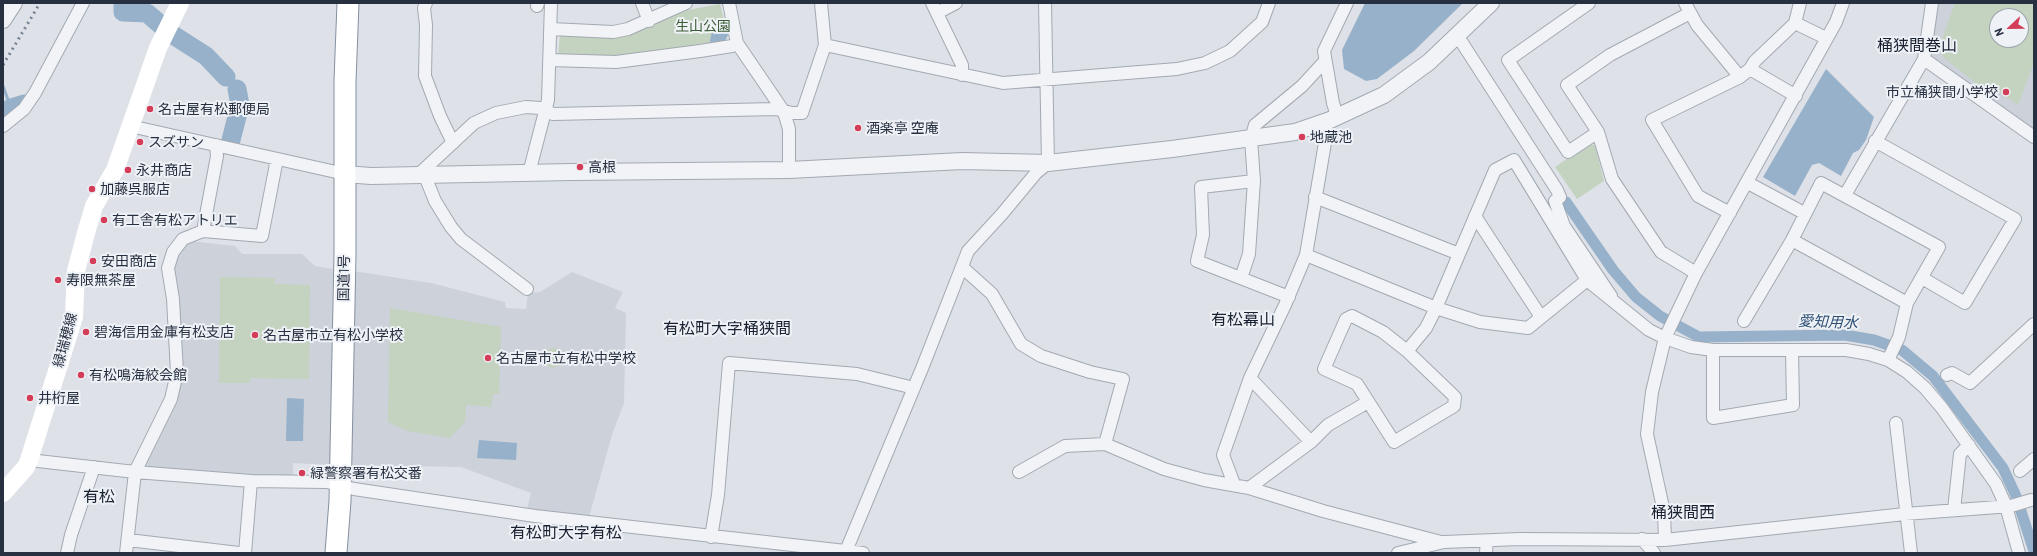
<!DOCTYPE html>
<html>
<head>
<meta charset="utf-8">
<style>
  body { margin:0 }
  #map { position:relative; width:2037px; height:556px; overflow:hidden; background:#dee2e8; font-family:Barlow,sans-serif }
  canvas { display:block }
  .frame { position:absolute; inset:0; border:4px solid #273040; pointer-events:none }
  .north { position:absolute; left:1989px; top:8px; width:40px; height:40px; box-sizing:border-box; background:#eef1f6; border:1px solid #9ea4ad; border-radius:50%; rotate:248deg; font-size:11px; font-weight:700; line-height:16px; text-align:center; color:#273040 }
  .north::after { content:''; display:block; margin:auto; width:14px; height:18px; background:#d43d57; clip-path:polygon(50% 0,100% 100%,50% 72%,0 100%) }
</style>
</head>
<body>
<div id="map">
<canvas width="2037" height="556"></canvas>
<div class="frame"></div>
<div class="north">N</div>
</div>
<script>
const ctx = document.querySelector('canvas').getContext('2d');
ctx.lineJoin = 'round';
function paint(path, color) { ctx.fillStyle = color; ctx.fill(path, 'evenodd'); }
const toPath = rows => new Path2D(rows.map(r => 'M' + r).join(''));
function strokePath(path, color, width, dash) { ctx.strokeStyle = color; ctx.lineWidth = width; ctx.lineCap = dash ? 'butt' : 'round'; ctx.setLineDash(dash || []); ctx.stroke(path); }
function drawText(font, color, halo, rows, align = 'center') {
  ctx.font = font + ' Barlow,"Noto Sans JP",sans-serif'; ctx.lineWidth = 4; ctx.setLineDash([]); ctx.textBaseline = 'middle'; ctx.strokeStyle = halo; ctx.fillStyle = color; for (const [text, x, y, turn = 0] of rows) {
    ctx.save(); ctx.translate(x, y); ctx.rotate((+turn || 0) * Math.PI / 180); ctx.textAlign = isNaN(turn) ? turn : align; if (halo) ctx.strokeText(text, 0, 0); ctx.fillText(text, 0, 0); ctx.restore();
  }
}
const built = toPath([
  [1936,3,2034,3,2034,131,1931,60,1930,53],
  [1997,16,2021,16,2021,40,1997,40],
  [190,241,235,246,242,254,302,254,315,266,333,269,330,465,293,463,293,480,148,469,145,465,175,399,172,268,177,253],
  [353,271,431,283,505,302,506,308,526,309,528,293,540,292,572,272,623,292,615,308,626,313,624,403,612,435,589,517,527,509,531,493,461,467,351,465]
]);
const green = toPath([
  [1955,3,2034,3,2034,63,2018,105,1990,86,1986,91,1944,58,1939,48],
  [1997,16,2021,16,2021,40,1997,40],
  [720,4,728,35,725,41,713,45,615,59,558,56,560,35,643,28,688,10],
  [1588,144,1595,145,1604,181,1577,199,1555,167],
  [220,277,275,278,275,284,310,285,309,379,250,378,250,383,219,383],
  [390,308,501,327,499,394,493,394,491,407,466,405,465,422,450,438,408,431,388,422],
  [555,348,565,352,568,359,562,365,552,368,545,364,543,355,543,352,548,349]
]);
const water = toPath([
  [1365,3,1463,3,1414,51,1377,79,1366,81,1344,69,1342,50],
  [727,27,728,35,725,41,713,45,710,41,712,31],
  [1826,69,1874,117,1866,140,1859,150,1853,153,1841,176,1819,163,1812,165,1795,196,1763,177],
  [287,398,304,399,303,441,286,441],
  [479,440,517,443,516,460,477,458]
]);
const stream = toPath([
  [3,86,11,108]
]);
const canal = toPath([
  [1566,202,1613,270,1636,297,1660,316,1699,337,1845,335,1874,340,1902,350,1933,376,2003,468,2016,496,2034,551]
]);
const river = toPath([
  [123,3,123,12,147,13,162,26],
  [170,33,206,56,226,77],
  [3,117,11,108,24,104],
  [231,140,240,105,237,89]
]);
const minor = toPath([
  [426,3,424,8,426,25,425,76,440,116,453,143],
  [642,3,649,21],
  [729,3,737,43,784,112,789,129,789,170],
  [932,3,962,65,962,75],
  [1589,3,1508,60,1568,152,1598,132,1567,85,1610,55,1690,13],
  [1685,3,1697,25,1740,77],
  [1932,3,1924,59,2034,137],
  [537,6,538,3],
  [937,13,956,3],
  [1795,23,1826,38],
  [551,29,613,32,628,29,686,3],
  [1457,35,1557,190,1560,197,1555,201,1564,226,1611,296],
  [825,45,1003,83,1177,69,1205,63,1230,51,1262,22,1269,3],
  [550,60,616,62,700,51,732,46,737,43],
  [1750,69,1796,96],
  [1337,116,1333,103,1324,51,1347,3],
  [3,126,24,109,35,93,83,3],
  [130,126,345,174],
  [1598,132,1612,179,1661,252,1696,273],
  [1875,141,2015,219,1965,303,1922,278],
  [277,159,262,236,203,231,183,239,173,252,168,268,173,299,177,373,171,399,135,472,251,481,327,482,354,489,535,516,863,553],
  [529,173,548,100,551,3],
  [418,175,474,123,496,113,526,107,540,108,553,114,776,109,792,113,802,113,825,45,821,3],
  [425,176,435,201,451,227,461,239,527,289],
  [1254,181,1201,187,1203,235,1197,261,1289,297],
  [1748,183,1804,213],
  [1845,195,1924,59],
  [1315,197,1459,254],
  [1730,213,1698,196,1652,120,1740,77,1750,69,1755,61,1795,23,1800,3],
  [1475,216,1541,317],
  [203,231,217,156,216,145],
  [1792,240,1907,303],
  [1306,255,1436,308,1480,322,1528,328,1587,280],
  [962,267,992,294,1021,344,1041,356,1090,372,1123,379,1105,444],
  [1241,278,1249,254,1254,181,1251,139,1255,125,1302,86,1325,61],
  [1352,316,1383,332,1407,351,1455,397,1454,406,1394,442,1357,384,1324,369,1346,319,1352,316],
  [1744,321,1792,240,1821,183,1939,247,1907,303,1899,337,1888,360],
  [1713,350,1713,418,1793,405,1792,350],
  [1407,351,1426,328,1436,308,1495,170,1514,160,1587,280,1649,330,1665,338,1691,347,1713,350,1846,350,1869,354,1888,360,1907,372,1925,388,1942,408,1996,484,2006,506,2019,553],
  [1947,375,1952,373,1970,383,2034,324],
  [1250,378,1311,442],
  [1896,423,1911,553],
  [29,460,135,472,126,553],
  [2020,471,2034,459],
  [1019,472,1065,446,1105,444,1164,469,1204,480,1249,488,1323,511,1441,542],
  [1234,484,1223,455,1250,378,1285,305,1306,255,1327,131,1324,122],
  [1249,488,1311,442,1328,425,1368,402],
  [1954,510,1960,454,1969,445],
  [711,537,718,495,729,363,857,374,914,388],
  [1642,539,1654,553],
  [128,540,239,553],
  [1665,540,1664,512,1647,434,1652,392,1665,338,1696,273,1836,22,1843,3],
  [846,551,923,366,968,251,1002,214,1036,173,1048,163,1045,3],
  [67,553,71,535,94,467],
  [245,553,251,481],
  [1398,553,1444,542,1520,539,1665,540,1905,514,2011,506,2031,500],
  [1486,553,1487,541]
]);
const tertiary = toPath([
  [3,20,14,3],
  [345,174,371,176,572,172,789,170,962,161,1048,163,1172,149,1295,132,1330,120,1384,95,1429,62,1491,3]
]);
const secondary = toPath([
  [3,493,26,467,29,460,74,317,76,271,86,233,94,206,115,170,158,48,180,3]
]);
const trunk = toPath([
  [336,553,340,501,345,254,345,81,348,3]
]);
const rail = toPath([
  [3,65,40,3]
]);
const markers = [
  [2006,92,4,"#d43d57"],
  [150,109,4,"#d43d57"],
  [858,128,4,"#d43d57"],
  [1302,137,4,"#d43d57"],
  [140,142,4,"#d43d57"],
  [580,167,4,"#d43d57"],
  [128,170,4,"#d43d57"],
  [92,189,4,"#d43d57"],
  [104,220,4,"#d43d57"],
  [93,261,4,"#d43d57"],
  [58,280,4,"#d43d57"],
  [86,332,4,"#d43d57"],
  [255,335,4,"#d43d57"],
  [488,358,4,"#d43d57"],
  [81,375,4,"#d43d57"],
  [30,398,4,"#d43d57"],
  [302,473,4,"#d43d57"]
];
const parkNames = [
  ["生山公園",703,26]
];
const poiNames = [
  ["市立桶狭間小学校",1998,92,"right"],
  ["名古屋有松郵便局",158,109],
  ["酒楽亭 空庵",866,128],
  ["地蔵池",1310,137],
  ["スズサン",148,142],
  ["高根",588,167],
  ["永井商店",136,170],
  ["加藤呉服店",100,189],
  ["有工舎有松アトリエ",112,220],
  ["安田商店",101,261],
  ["寿限無茶屋",66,280],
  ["碧海信用金庫有松支店",94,332],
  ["名古屋市立有松小学校",263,335],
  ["名古屋市立有松中学校",496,358],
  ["有松鳴海絞会館",89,375],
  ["井桁屋",38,398],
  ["緑警察署有松交番",310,473]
];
const streetNames = [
  ["国道1号",344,278,-89],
  ["緑瑞穂線",65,340,-75]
];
const waterNames = [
  ["愛知用水",1828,322,2]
];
const quarterNames = [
  ["桶狭間巻山",1917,46],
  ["有松幕山",1243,320],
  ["有松町大字桶狭間",727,329],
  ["有松",99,497],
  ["桶狭間西",1683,513],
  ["有松町大字有松",566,533]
];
paint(built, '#ccd1da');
paint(green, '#c4d3bf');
paint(water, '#97b1ca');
strokePath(stream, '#97b1ca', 3);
strokePath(canal, '#97b1ca', 11);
strokePath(river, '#97b1ca', 19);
strokePath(minor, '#a3a9b2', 14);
strokePath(tertiary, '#a3a9b2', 18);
strokePath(trunk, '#8590a0', 23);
strokePath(minor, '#f1f3f6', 12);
strokePath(tertiary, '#f1f3f6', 16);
strokePath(secondary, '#fff', 18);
strokePath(trunk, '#fff', 21);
strokePath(rail, '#778293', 3, [2, 4]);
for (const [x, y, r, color] of markers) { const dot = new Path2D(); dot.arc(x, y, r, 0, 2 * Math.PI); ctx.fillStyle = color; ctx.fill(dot); strokePath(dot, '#eef1f6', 1.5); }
drawText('14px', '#3c5c33', '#eef1f6', parkNames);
drawText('14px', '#273040', '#eef1f6', poiNames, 'left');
drawText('14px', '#273040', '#eef1f6', streetNames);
drawText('italic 15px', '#2f5075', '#eef1f6', waterNames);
drawText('16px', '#192131', '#eef1f6', quarterNames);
</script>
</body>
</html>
